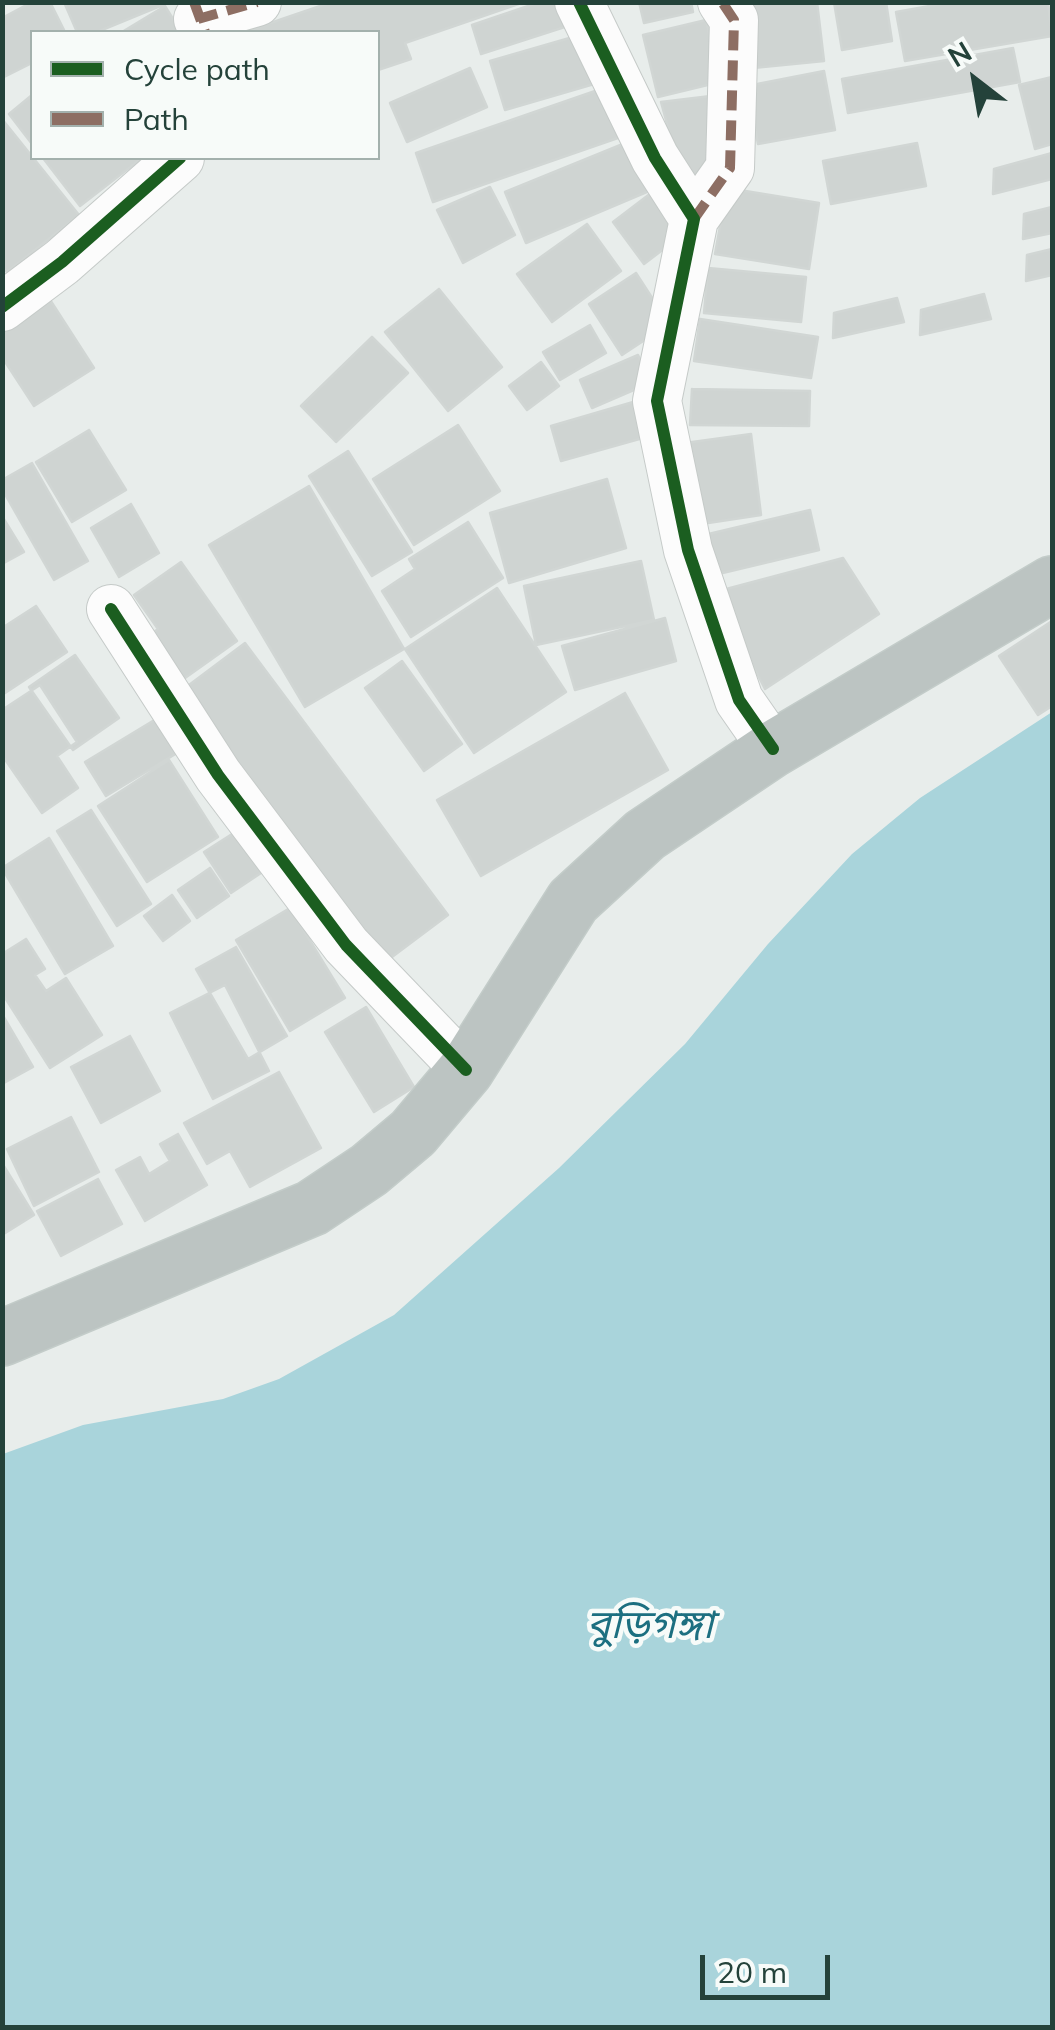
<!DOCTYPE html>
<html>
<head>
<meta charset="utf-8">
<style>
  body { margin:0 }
  #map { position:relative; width:1055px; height:2030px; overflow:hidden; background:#e8edeb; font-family:Mulish,sans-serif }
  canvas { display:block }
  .frame { position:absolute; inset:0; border:5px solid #24423a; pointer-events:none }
  .legend { position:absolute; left:30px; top:30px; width:350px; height:130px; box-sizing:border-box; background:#f7fbf9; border:2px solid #a3b1ad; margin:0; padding:12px 18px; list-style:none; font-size:30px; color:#24423a }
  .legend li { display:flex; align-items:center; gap:20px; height:50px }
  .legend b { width:50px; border:2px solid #a3b1ad }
  .north { position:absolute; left:925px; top:30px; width:100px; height:100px; -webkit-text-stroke:8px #f7fbf9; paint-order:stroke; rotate:329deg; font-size:28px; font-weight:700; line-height:40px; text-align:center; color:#24423a }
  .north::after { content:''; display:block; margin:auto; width:35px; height:45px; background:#24423a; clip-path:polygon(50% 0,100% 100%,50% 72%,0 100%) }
  .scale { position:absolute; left:700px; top:1955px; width:130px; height:45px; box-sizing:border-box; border:5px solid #24423a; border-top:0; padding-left:12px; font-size:30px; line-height:35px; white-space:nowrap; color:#24423a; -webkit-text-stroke:8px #f7fbf9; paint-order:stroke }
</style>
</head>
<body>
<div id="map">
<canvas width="1055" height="2030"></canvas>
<div class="frame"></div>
<ul class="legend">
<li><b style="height:12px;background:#1b5e20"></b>Cycle path</li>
<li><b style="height:12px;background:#8d6e63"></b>Path</li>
</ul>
<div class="north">N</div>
<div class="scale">20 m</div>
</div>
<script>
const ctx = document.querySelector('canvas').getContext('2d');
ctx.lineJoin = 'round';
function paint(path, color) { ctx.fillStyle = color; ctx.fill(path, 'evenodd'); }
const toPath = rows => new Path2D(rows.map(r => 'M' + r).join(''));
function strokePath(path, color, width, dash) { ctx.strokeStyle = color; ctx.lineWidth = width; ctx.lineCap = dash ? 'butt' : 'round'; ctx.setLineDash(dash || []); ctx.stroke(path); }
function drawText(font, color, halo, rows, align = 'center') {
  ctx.font = font + ' Mulish,"Noto Sans Bengali",sans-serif'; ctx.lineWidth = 9; ctx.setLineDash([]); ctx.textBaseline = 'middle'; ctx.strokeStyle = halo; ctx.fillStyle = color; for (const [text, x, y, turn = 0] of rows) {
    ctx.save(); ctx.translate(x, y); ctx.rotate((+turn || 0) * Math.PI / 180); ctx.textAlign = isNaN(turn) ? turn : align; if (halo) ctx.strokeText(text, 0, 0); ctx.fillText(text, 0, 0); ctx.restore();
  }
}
const water = toPath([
  [1052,712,1052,2027,3,2027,3,1454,83,1425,223,1399,279,1379,394,1315,559,1168,685,1044,768,944,852,854,920,798]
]);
const building = toPath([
  [32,2,50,2,65,32,32,32,32,63,2,78,2,18,32,2],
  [64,2,170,2,97,32,77,32,64,2],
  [332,2,524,2,405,43,411,59,378,70,378,32,244,32,332,2],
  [540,2,602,2,605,14,481,54,472,25,540,2],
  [639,2,691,2,693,12,644,23,639,2],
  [745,2,817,2,824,61,753,68,745,2],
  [834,2,886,2,892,41,842,50,834,2],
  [952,2,1048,2,1052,36,905,61,896,12,952,2],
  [165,6,181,32,122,32,165,6],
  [706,20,720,82,658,97,643,35,706,20],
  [611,26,625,75,505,110,490,61,611,26],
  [1013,48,1020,82,848,113,842,79,1013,48],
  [470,68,487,107,407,142,390,103,470,68],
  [824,71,835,130,758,144,747,86,824,71],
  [1052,77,1052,144,1035,149,1019,85,1052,77],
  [624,81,641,130,433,202,416,153,624,81],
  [32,95,32,144,9,114,32,95],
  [719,95,720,176,686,193,661,102,719,95],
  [2,119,79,215,7,272,2,267,2,119],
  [640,137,661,186,526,243,505,192,640,137],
  [917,143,926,186,831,204,823,161,917,143],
  [1052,153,1052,179,993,194,994,169,1052,153],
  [43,158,142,158,80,206,43,158],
  [490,187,515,235,463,263,437,210,490,187],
  [727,188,819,203,809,269,715,254,727,188],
  [655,190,686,232,644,264,613,222,655,190],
  [1052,207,1052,233,1023,239,1024,214,1052,207],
  [587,224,621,271,552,322,517,274,587,224],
  [1052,249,1052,275,1026,281,1027,255,1052,249],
  [708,268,806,277,801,322,704,313,708,268],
  [636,273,669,324,622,355,589,304,636,273],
  [439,289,502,367,448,411,385,332,439,289],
  [45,292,94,368,34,406,2,357,2,318,45,292],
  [984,294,991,319,920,335,921,310,984,294],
  [897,298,904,322,833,338,834,313,897,298],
  [700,319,818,337,811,378,694,361,700,319],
  [590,325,606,353,560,380,543,352,590,325],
  [372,337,408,373,336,442,301,406,372,337],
  [638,355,650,383,592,408,580,380,638,355],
  [541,362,559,386,527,410,509,386,541,362],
  [692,389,810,391,809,426,690,425,692,389],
  [640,400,650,436,561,461,551,426,640,400],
  [458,425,500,491,414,545,373,479,458,425],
  [89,430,126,490,72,522,36,462,89,430],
  [751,434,761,515,695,525,685,443,751,434],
  [348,451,412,552,372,576,309,476,348,451],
  [32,463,88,561,54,580,2,489,2,480,32,463],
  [607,479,626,548,509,583,490,513,607,479],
  [309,486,404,649,305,707,209,545,309,486],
  [131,504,159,553,119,577,91,528,131,504],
  [810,510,819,550,710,576,700,536,810,510],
  [2,516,24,552,2,564,2,516],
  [468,522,503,578,411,637,382,591,415,569,409,559,468,522],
  [843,558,879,614,765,689,715,592,843,558],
  [641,561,654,620,536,645,524,586,641,561],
  [181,562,237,641,178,683,146,638,158,629,134,595,181,562],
  [497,588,566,692,474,753,405,649,497,588],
  [36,606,67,652,2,695,2,628,36,606],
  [665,618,676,661,575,690,562,646,665,618],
  [1052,621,1052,706,1038,715,999,656,1052,621],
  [245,643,448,915,380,966,177,694,245,643],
  [75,655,119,718,73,750,29,687,75,655],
  [402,661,462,744,424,771,365,688,402,661],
  [40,685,77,742,57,756,78,788,42,813,2,755,2,710,40,685],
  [625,693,668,770,481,876,437,800,625,693],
  [166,713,187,747,106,796,85,762,166,713],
  [169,760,218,837,147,882,98,806,169,760],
  [91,810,151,904,117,926,57,831,91,810],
  [243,827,270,867,231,893,204,852,243,827],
  [49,838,113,946,65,974,2,868,49,838],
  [210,868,229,896,197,918,178,890,210,868],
  [172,895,190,921,163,941,144,916,172,895],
  [290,908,345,998,290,1031,236,940,290,908],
  [26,939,45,969,35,975,46,991,66,978,102,1035,50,1068,2,993,2,954,26,939],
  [236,947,287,1036,248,1059,196,969,236,947],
  [225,985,269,1071,213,1099,170,1013,225,985],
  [366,1007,414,1087,374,1112,325,1032,366,1007],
  [2,1014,33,1067,2,1084,2,1014],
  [130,1036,160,1091,101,1123,71,1067,130,1036],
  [279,1072,321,1148,250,1187,230,1151,207,1164,184,1123,279,1072],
  [71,1117,99,1172,34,1206,7,1149,71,1117],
  [178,1134,207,1185,145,1221,116,1170,140,1157,149,1174,170,1161,160,1144,178,1134],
  [2,1163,34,1215,2,1235,2,1163],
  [98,1179,122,1224,61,1256,37,1211,98,1179]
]);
const minor = toPath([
  [579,2,655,158,694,219,657,401,688,550,739,700,773,749],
  [198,19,257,2],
  [694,219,730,168,734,20,722,2],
  [2,307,62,262,180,158],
  [111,609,218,775,346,945,466,1070]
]);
const highway = toPath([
  [2,1338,312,1208,369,1170,413,1133,466,1070,573,901,645,835,773,749,1052,584]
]);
const quiet = toPath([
  [194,2,205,32],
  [198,19,257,2],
  [694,219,730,168,734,20,722,2]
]);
const cycleway = toPath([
  [579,2,655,158,694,219,657,401,688,550,739,700,773,749],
  [2,307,62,262,180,158],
  [111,609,218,775,346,945,466,1070]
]);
const waterNames = [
  ["বুড়িগঙ্গা",650,1626]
];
paint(water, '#a9d4db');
paint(building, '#cfd4d2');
strokePath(building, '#d1d6d4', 2.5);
strokePath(minor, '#c5cac8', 50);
strokePath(highway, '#c3ccc9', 58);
strokePath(minor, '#fcfcfc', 48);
strokePath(highway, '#bcc4c2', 55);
strokePath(quiet, '#8d6e63', 10, [20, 10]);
strokePath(cycleway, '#1b5e20', 12);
drawText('italic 40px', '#1c6f80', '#f7fbf9', waterNames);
</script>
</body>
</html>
